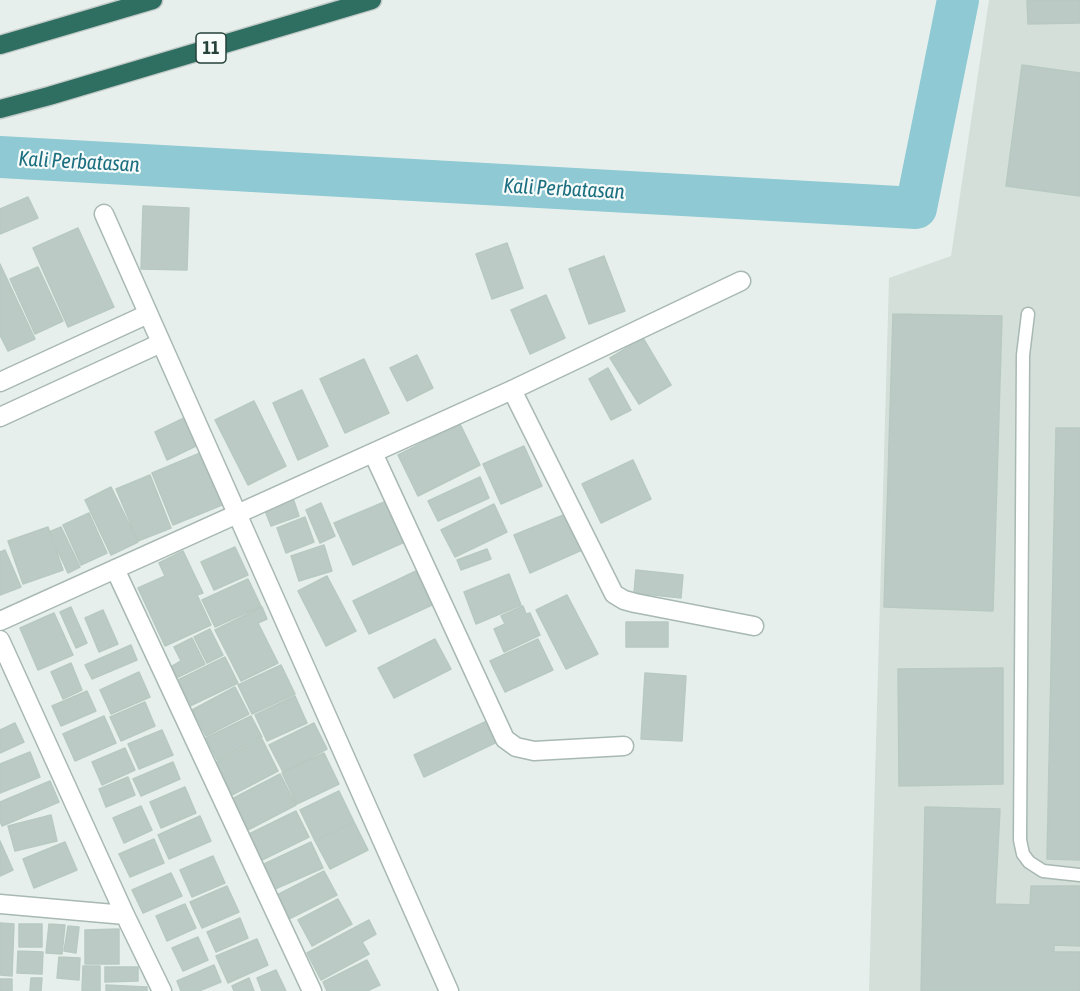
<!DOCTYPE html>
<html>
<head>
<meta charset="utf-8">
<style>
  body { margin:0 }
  canvas { display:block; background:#e6efeb }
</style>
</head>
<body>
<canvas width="1080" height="991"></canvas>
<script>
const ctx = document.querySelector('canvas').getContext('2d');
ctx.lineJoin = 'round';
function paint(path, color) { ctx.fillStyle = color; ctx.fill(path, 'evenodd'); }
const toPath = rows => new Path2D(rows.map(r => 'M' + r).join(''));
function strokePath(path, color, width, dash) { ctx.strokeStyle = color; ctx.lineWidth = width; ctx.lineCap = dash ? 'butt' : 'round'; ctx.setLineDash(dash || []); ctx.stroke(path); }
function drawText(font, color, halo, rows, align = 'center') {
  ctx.font = font + ' "Asap Condensed",sans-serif'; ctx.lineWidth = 4.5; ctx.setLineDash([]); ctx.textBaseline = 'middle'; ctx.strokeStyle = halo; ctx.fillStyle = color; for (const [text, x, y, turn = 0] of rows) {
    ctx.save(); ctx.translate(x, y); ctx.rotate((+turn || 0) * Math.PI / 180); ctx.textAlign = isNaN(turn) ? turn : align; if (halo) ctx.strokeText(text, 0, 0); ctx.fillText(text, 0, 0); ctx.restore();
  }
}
const built = toPath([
  [989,0,1080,0,1080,991,869,991,889,278,951,256]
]);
const river = toPath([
  [0,157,916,208,958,0]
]);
const building = toPath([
  [1027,0,1080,0,1080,23,1028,24,1027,0],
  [1022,65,1080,73,1080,196,1006,186,1022,65],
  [28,197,38,218,0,234,0,209,28,197],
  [143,206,189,208,187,270,141,269,143,206],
  [78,228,114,307,68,327,33,248,78,228],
  [507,243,523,288,492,299,476,254,507,243],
  [604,256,625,311,589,324,569,269,604,256],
  [0,264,35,339,8,351,0,335,0,264],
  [38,267,63,321,35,334,10,279,38,267],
  [546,295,565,338,530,354,511,310,546,295],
  [893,314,1002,316,993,611,884,607,893,314],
  [643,338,671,385,639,404,610,358,643,338],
  [417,355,433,388,407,401,390,368,417,355],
  [364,359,389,413,345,433,320,379,364,359],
  [608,368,631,410,611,420,589,379,608,368],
  [302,390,328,446,298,460,273,403,302,390],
  [254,401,286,466,248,485,215,420,254,401],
  [184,418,196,446,167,460,155,432,184,418],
  [460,424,480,465,418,496,398,455,460,424],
  [1056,428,1080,428,1080,860,1047,859,1056,428],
  [524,446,542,486,501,504,483,464,524,446],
  [200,453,222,505,173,525,152,473,200,453],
  [633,460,651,499,601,523,582,484,633,460],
  [150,475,171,528,138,541,116,489,150,475],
  [480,477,489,498,438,521,428,501,480,477],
  [111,487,138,542,111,555,85,500,111,487],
  [293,498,299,516,271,526,264,508,293,498],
  [389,500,407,541,353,565,334,523,389,500],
  [321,503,335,536,320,543,306,510,321,503],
  [494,504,507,532,455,557,441,530,494,504],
  [89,513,107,553,81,565,63,525,89,513],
  [566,514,582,550,530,573,514,535,566,514],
  [305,517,314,542,286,553,277,528,305,517],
  [48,527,63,570,23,584,8,541,48,527],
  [61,527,80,567,68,573,49,532,61,527],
  [324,545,332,571,299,581,291,556,324,545],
  [235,547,248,575,214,590,201,562,235,547],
  [487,549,491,559,461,570,457,560,487,549],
  [5,550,21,587,0,595,0,552,5,550],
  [183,551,203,593,197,595,211,625,165,646,138,588,165,576,159,563,183,551],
  [636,570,683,575,681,598,634,593,636,570],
  [416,571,432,605,369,634,353,601,416,571],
  [509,574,521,605,476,624,464,592,509,574],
  [327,576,356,631,326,646,298,591,327,576],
  [248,579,261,606,215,627,202,600,248,579],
  [567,595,598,654,566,669,536,610,567,595],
  [523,606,526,614,530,613,540,635,504,652,494,629,505,624,501,616,523,606],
  [71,607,87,643,76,648,60,612,71,607],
  [262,607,267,619,258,623,278,663,241,681,215,630,262,607],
  [103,610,118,644,99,652,85,618,103,610],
  [54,613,73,655,38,670,20,628,54,613],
  [626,622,668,622,668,647,626,647,626,622],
  [210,629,223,655,207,663,194,637,210,629],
  [192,638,205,664,174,679,169,668,181,661,174,647,192,638],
  [435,639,451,669,394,698,378,668,435,639],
  [538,639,553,670,505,692,490,661,538,639],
  [131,645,137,660,92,679,85,665,131,645],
  [225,657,238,683,190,706,178,680,225,657],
  [71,663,82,690,63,699,51,672,71,663],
  [281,665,295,694,252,714,238,685,281,665],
  [1003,668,1003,784,899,786,898,669,1003,668],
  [139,672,150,697,111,714,100,690,139,672],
  [645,673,686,676,682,741,641,739,645,673],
  [235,687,249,714,206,736,192,710,235,687],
  [87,691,96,711,61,726,52,706,87,691],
  [295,696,307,723,267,741,255,715,295,696],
  [145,702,155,726,121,741,110,717,145,702],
  [104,716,116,743,75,761,63,734,104,716],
  [251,716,262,737,217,760,206,738,251,716],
  [487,721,497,742,424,777,414,755,487,721],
  [15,723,24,742,0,753,0,730,15,723],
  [314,723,327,749,283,772,269,745,314,723],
  [162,730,173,755,139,769,128,744,162,730],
  [262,739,278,771,232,795,215,763,262,739],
  [125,748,135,770,102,785,92,762,125,748],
  [30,752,40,777,0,793,0,764,30,752],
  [324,753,339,784,297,804,282,773,324,753],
  [173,762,180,779,141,796,133,779,173,762],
  [280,774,296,805,246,831,230,800,280,774],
  [128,777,135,795,106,807,99,789,128,777],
  [50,781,59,802,2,826,0,821,0,802,50,781],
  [185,787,196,813,161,828,150,802,185,787],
  [339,791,354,822,315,841,300,810,339,791],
  [141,806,152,830,124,843,113,818,141,806],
  [925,807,1000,809,995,904,1030,905,1031,886,1080,886,1080,946,1054,945,1054,952,1080,952,1080,991,921,991,925,807],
  [296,811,309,837,262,860,249,834,296,811],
  [51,815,57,841,15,851,8,826,51,815],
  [200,816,211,841,169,859,158,835,200,816],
  [354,822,368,850,330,869,315,841,354,822],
  [154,839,164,863,130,877,119,854,154,839],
  [0,841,13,870,0,876,0,841],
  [65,842,77,870,34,888,23,859,65,842],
  [311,842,323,868,275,889,264,864,311,842],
  [213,856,225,883,192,897,180,870,213,856],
  [324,871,337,895,289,919,277,895,324,871],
  [171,873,182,896,143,913,132,890,171,873],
  [227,886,239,912,202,928,190,902,227,886],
  [338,899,352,924,312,946,298,920,338,899],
  [185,904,196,928,167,941,156,916,185,904],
  [240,918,248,938,216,952,207,932,240,918],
  [369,920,376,934,362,942,369,954,321,980,307,953,369,920],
  [0,923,14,924,12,976,0,975,0,923],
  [19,924,42,924,42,947,19,947,19,924],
  [49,924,65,925,62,954,46,953,49,924],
  [68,926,79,927,76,953,64,951,68,926],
  [119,929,119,964,85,964,85,930,119,929],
  [198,937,208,960,183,971,172,948,198,937],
  [257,939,268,965,228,983,216,956,257,939],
  [18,951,43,952,42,974,17,973,18,951],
  [59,957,80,958,79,980,57,978,59,957],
  [367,960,380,985,367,991,327,991,323,982,367,960],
  [214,965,221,982,199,991,181,991,177,981,214,965],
  [83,966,100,966,100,991,82,991,83,966],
  [105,967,138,967,138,981,105,982,105,967],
  [276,970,286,991,262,991,257,978,276,970],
  [31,978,42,978,41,991,30,991,31,978],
  [249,978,254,991,234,991,232,986,249,978],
  [0,979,12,979,12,991,0,991,0,979],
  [106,985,147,987,147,991,106,991,106,985]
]);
const lane = toPath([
  [1028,314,1023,355,1020,840,1023,854,1029,862,1043,871,1080,875]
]);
const street = toPath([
  [104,214,449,991],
  [0,382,148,314],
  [512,390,614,594,624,600,635,603,754,626],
  [0,417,161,343],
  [373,453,505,739,516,747,534,751,624,746],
  [115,569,312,991],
  [0,621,512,390,741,281],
  [0,640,125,915,162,991],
  [0,904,125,915]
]);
const highway = toPath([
  [0,45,153,0],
  [0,109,49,96,372,0]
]);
const shields = [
  [211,48,30]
];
const shieldNames = [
  ["11",211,48]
];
const waterNames = [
  ["Kali Perbatasan",79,162,3],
  ["Kali Perbatasan",564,189,3]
];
paint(built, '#d4dfda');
strokePath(river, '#8ec9d4', 42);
paint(building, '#bbcac4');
strokePath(building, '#b8c9c2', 1.5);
strokePath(lane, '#a8b8b2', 15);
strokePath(street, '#a8b8b2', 21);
strokePath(highway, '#c2cac8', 21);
strokePath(lane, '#fff', 12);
strokePath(street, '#fff', 18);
strokePath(highway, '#2f6f62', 18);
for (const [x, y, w] of shields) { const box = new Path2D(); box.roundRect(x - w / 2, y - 15, w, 30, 4.5); ctx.fillStyle = '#f7fbf9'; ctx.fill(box); strokePath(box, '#24423a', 1.5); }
drawText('bold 18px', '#24423a', null, shieldNames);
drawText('italic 21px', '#1c6f80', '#f7fbf9', waterNames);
</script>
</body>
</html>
